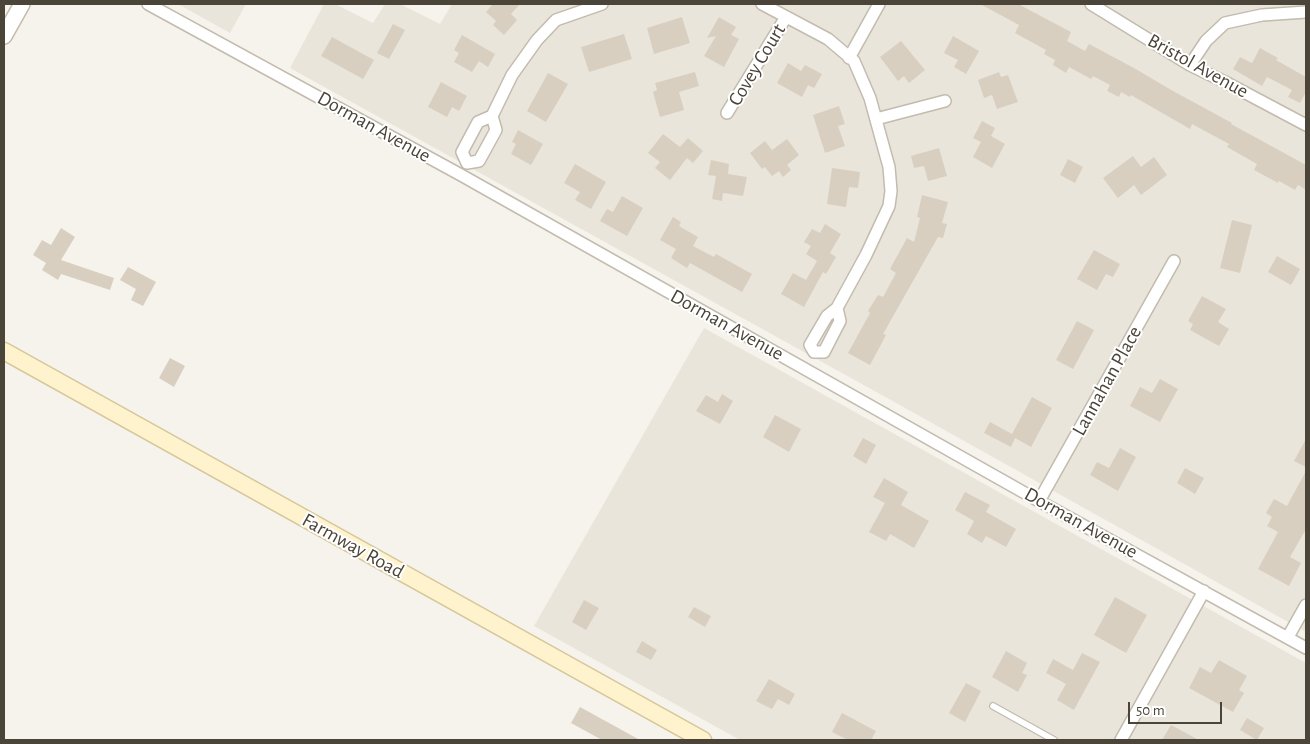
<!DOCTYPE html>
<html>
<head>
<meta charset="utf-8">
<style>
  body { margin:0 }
  #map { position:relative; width:1310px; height:744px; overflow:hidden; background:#f6f3ec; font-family:"Alegreya Sans",sans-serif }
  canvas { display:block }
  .frame { position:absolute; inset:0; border:5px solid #4b4439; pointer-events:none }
  .scale { position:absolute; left:1128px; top:702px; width:94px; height:22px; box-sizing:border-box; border:2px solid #4b4439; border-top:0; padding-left:6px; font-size:15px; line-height:18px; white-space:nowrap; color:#4b4439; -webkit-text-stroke:4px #fff; paint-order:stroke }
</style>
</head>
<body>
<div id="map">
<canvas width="1310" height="744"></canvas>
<div class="frame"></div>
<div class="scale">50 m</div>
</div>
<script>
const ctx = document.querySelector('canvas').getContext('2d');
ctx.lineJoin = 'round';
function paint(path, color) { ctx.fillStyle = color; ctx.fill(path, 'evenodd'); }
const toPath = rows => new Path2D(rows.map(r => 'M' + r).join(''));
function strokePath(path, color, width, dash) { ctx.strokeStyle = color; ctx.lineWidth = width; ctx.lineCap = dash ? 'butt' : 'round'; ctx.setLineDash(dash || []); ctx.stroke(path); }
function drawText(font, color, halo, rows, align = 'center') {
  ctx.font = font + ' "Alegreya Sans",sans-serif'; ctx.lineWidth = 4; ctx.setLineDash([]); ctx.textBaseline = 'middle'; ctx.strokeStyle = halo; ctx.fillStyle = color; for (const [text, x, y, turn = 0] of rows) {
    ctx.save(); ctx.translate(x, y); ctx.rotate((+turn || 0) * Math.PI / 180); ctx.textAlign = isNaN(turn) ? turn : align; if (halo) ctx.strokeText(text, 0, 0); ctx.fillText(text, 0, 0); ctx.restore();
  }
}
const residential = toPath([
  [178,4,246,4,230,33],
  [324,4,335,4,373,23,385,4,400,4,440,24,452,4,1306,4,1306,632,889,399,290,68],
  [704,328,1306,663,1306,740,740,740,534,626]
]);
const building = toPath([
  [493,4,520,4,511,14,517,20,504,35,493,25,496,21,486,12],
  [980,4,1018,4,1071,32,1067,41,1085,51,1089,44,1134,68,1173,91,1232,123,1231,124,1306,165,1306,190,1298,185,1295,190,1279,181,1278,183,1254,170,1257,164,1227,147,1229,144,1192,124,1190,129,1131,95,1130,97,1121,92,1119,97,1107,91,1110,85,1093,76,1091,79,1069,67,1066,73,1053,65,1055,60,1044,54,1046,50,1015,33,1019,25],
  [682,17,690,43,654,54,647,28],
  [719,17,736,27,731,35,739,39,724,67,704,56,716,36,707,38],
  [393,24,405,30,389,59,377,53],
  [624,34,632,59,589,72,581,47],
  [462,35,495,54,488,67,479,61,472,72,454,62,459,53,454,50],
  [953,36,979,51,966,74,954,67,958,60,944,53],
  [332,37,374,60,363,79,321,56],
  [901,41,925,70,909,83,904,76,898,81,880,57],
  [1260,48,1278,58,1276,60,1306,77,1306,92,1300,103,1288,97,1292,90,1267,77,1262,86,1233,69,1240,57,1252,63],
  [788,63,801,71,805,65,822,74,814,88,808,85,802,97,777,83],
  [695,72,699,86,679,92,684,110,660,117,653,92,657,90,655,83],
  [999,72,1001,77,1008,75,1018,102,997,109,992,95,984,98,978,80],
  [548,73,568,84,546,122,527,111],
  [441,82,467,96,459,111,452,107,447,117,428,107],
  [839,106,845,124,838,126,845,146,825,153,813,115],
  [982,121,995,128,991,136,1005,144,992,168,973,157,981,142,973,138],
  [518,130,543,144,531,165,511,154,516,144,512,142],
  [663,134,680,147,688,138,703,151,693,163,687,158,670,180,655,168,660,162,648,153],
  [787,139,799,155,787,165,791,170,783,177,779,171,772,176,765,167,762,169,750,153,765,141,772,150],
  [939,148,947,176,928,181,924,166,914,168,911,156],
  [1133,156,1141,167,1154,157,1167,175,1141,195,1134,185,1118,198,1103,178],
  [1068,159,1083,167,1075,183,1060,175],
  [711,160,729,164,728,174,747,177,743,196,723,193,722,201,712,199,716,176,708,175],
  [575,164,606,182,591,209,575,200,580,192,564,183],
  [832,168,860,172,858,188,849,187,846,207,827,204],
  [922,195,948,202,942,223,947,224,943,238,938,237,883,334,886,335,870,365,848,353,870,313,868,311,878,295,883,297,896,273,890,269,907,238,914,242,920,218,917,217],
  [622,196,643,208,627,236,600,221,607,209,613,212],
  [673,217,681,222,679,226,698,237,693,246,714,257,716,254,752,274,742,292,690,263,687,268,671,258,676,249,660,240],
  [1232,220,1252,225,1240,273,1220,268],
  [825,224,841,234,830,253,836,257,826,274,823,272,804,307,781,294,793,273,806,280,817,261,806,254,811,246,804,242,812,229,820,233],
  [61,228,75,237,61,260,114,278,110,290,61,274,58,280,42,270,46,263,33,255,42,240,51,245],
  [1094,250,1120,264,1113,277,1106,274,1097,290,1077,279],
  [1277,256,1300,269,1291,285,1268,272],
  [128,267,156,282,143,306,131,300,136,289,120,280],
  [1202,296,1226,309,1218,322,1229,329,1219,346,1190,330,1193,324,1188,321],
  [1077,321,1094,330,1073,369,1056,360],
  [170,358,185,366,174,387,159,378],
  [1160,379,1178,389,1160,422,1130,406,1140,387,1152,393],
  [722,394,733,401,720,424,696,411,706,395,718,402],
  [1032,397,1052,408,1031,447,1015,438,1011,447,984,433,990,422,1012,434],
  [775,415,801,429,789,452,763,437],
  [863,438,876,445,866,464,853,456],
  [1306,439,1306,467,1294,461],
  [1120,448,1136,457,1118,491,1090,475,1097,462,1109,468],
  [1185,468,1204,478,1195,494,1177,483],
  [1306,471,1306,529,1290,557,1301,563,1289,586,1258,569,1278,532,1267,526,1272,517,1266,513,1274,499,1287,506],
  [884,478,908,492,901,505,929,521,914,548,890,534,886,541,869,532,885,503,873,497],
  [965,492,990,505,986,512,1016,529,1006,547,986,536,982,543,967,534,974,521,955,510],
  [1115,597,1147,615,1126,653,1094,635],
  [584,600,599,608,586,630,572,622],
  [694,607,711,616,705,627,688,617],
  [642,641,657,650,651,660,636,652],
  [1006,651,1027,663,1022,673,1027,675,1018,692,992,677],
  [1082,653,1100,662,1074,710,1057,700,1066,684,1046,673,1053,659,1073,670],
  [1219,660,1247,676,1239,690,1244,693,1233,712,1189,688,1200,667,1211,673],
  [769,679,795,694,789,705,778,699,772,709,756,701],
  [966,683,981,691,965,722,949,713],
  [580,707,640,740,602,740,571,723],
  [842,713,876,731,871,740,848,740,832,732],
  [1247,718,1264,728,1257,740,1240,730],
  [1171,725,1199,740,1162,740]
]);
const service = toPath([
  [993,706,1054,740]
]);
const minor = toPath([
  [148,4,461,175,1039,501,1306,648],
  [762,4,828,39,854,61,870,98,889,167,891,191,889,206,866,255,837,308],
  [1091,4,1190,65,1225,82,1306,125],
  [849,58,879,4],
  [1190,65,1206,41,1225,23,1262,15,1306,12],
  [727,113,786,17],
  [492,116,512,75,537,40,556,20,602,4],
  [492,116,496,130,479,161,467,163,462,152,478,122,492,116],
  [876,119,945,101],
  [837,308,840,321,824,352,814,352,810,345,827,316,837,308],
  [1039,501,1174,261],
  [1288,637,1306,605],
  [1121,740,1204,591]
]);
const tertiary = toPath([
  [4,36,22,4]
]);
const secondary = toPath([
  [4,351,703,740]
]);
const streetNames = [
  ["Covey Court",757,65,-59],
  ["Bristol Avenue",1198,66,29],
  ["Dorman Avenue",374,127,29],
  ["Dorman Avenue",727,325,29],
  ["Lannahan Place",1107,381,-61],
  ["Dorman Avenue",1081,523,29],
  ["Farmway Road",353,546,29]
];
paint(residential, '#eae5da');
paint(building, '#d8cfc1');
strokePath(service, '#c2bbae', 8);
strokePath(minor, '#c2bbae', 14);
strokePath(tertiary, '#c2bbae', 18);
strokePath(secondary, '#d6c79b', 19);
strokePath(service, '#fff', 5.5);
strokePath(minor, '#fff', 11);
strokePath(tertiary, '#fff', 15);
strokePath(secondary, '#fff3cd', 16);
drawText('20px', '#4b4439', '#fff', streetNames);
</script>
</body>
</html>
